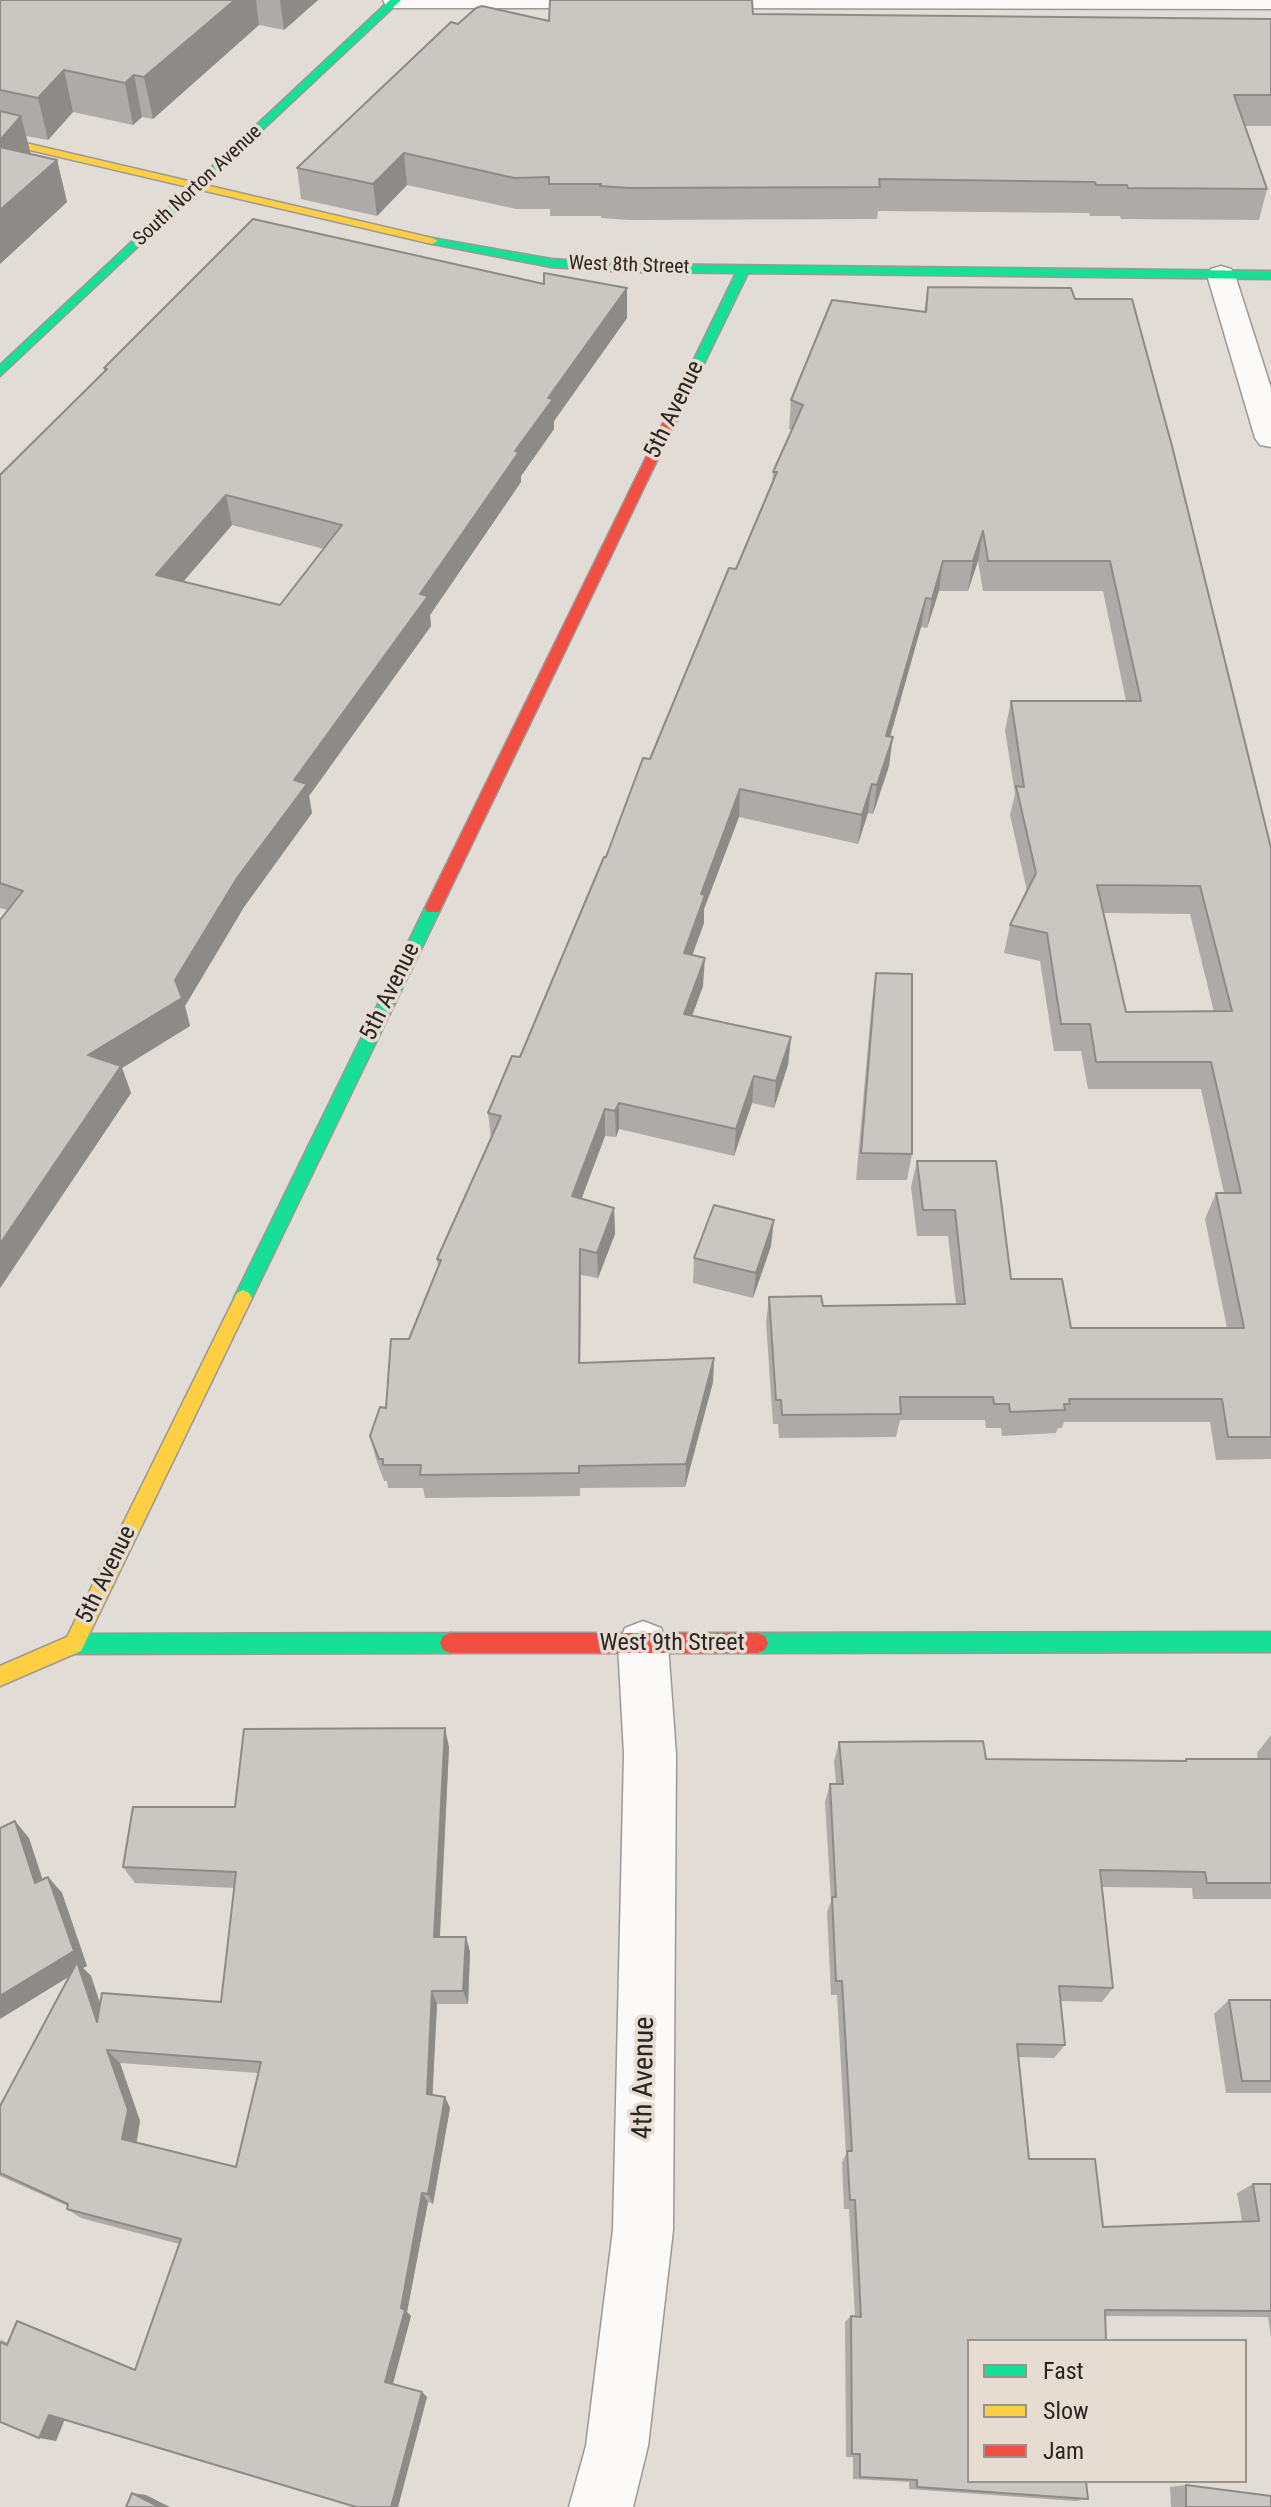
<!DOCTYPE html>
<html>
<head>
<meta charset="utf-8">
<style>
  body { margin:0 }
  #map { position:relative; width:1271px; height:2507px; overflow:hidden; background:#e2dcd7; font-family:"Roboto Condensed",sans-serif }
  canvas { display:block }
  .legend { position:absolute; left:967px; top:2339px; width:280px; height:144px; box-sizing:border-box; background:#e6dcd2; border:2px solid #9a938c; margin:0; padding:10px 14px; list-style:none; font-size:24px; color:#292522 }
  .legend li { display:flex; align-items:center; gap:16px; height:40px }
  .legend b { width:40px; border:2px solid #9a938c }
</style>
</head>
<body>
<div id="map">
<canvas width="1271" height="2507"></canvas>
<ul class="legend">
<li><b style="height:10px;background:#16e098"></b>Fast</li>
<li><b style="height:10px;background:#ffcf43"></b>Slow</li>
<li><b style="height:10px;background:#f24e42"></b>Jam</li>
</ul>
</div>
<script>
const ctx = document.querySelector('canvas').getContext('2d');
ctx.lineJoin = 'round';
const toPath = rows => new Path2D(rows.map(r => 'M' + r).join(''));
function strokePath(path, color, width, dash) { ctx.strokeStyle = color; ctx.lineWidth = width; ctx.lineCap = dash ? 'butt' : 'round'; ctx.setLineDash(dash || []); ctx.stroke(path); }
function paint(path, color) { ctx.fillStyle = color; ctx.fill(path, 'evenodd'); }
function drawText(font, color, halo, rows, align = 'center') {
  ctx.font = font + ' "Roboto Condensed",sans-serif'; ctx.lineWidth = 7; ctx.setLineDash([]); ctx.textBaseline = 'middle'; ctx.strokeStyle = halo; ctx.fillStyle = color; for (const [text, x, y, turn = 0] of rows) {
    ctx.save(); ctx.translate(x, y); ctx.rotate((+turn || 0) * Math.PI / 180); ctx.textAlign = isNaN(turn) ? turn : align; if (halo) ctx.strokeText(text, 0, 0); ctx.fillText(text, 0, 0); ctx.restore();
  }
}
const street = toPath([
  [383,0,621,0,621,1,618,6,609,8,395,8,386,6,383,0],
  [681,0,1271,0,1271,9,693,8,684,6,681,0],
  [1221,266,1231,269,1235,275,1271,388,1271,447,1260,445,1255,438,1207,275,1211,269,1221,266],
  [643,1621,661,1628,668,1645,676,1754,673,2230,648,2446,633,2507,569,2507,586,2446,613,2230,624,1754,618,1645,625,1628,643,1621]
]);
const fast = toPath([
  [390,0,401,0,0,376,0,365,390,0],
  [432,238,551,259,627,264,1271,271,1271,279,748,273,676,421,670,425,664,421,736,273,627,272,551,267,428,243,426,241,432,238],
  [433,902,441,908,252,1298,249,1303,243,1306,237,1303,234,1298,425,908,433,902],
  [1271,1632,1271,1652,758,1653,751,1650,748,1643,751,1636,758,1633,1271,1632],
  [450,1633,457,1636,460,1643,457,1650,450,1653,74,1654,67,1651,64,1644,67,1637,74,1634,450,1633]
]);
const slow = toPath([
  [0,137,432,238,438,241,432,244,0,143,0,137],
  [243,1290,249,1293,252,1298,81,1651,0,1686,0,1666,67,1637,237,1293,243,1290]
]);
const jam = toPath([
  [670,417,676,421,441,908,439,912,427,912,425,908,664,421,670,417],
  [450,1633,758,1633,765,1636,768,1643,765,1650,758,1653,450,1653,443,1650,440,1643,443,1636,450,1633]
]);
const wall = toPath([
  [0,0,318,0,284,30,259,25,153,119,142,117,133,125,73,112,48,140,26,136,31,154,57,160,67,202,0,264],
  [753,14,1271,19,1271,126,1245,126,1267,189,1259,220,1121,219,1120,216,1090,216,1089,213,878,211,877,219,630,220,601,218,601,216,550,216,550,209,516,209,407,185,377,216,301,199,297,168,458,24],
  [544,284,627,288,627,318,554,421,554,429,521,476,521,482,430,615,431,626,309,796,312,813,244,907,185,1006,190,1026,122,1068,131,1093,0,1288,0,920,8,910,0,908,0,475,105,372,104,368],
  [232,525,324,549,280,605,183,582],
  [928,287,1075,299,1271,848,1271,1459,1216,1460,1210,1422,1064,1422,1062,1428,1058,1428,1056,1433,1002,1436,1001,1428,986,1428,985,1420,900,1420,896,1437,779,1438,778,1424,773,1424,766,1322,769,1297,823,1306,956,1304,948,1236,917,1236,911,1187,917,1161,1011,1279,1071,1328,1227,1328,1205,1219,1216,1193,1224,1193,1201,1089,1088,1089,1081,1051,1054,1051,1040,961,1004,953,1010,925,1027,891,1010,815,1015,794,1005,730,1011,701,1126,701,1103,591,983,591,978,561,968,591,939,591,927,628,921,627,890,737,889,766,873,814,868,813,858,844,739,817,704,909,704,923,692,955,703,986,692,1016,791,1037,788,1065,774,1108,752,1103,734,1156,619,1129,616,1137,605,1136,582,1198,614,1208,615,1234,598,1278,581,1275,580,1363,714,1358,713,1382,685,1487,580,1488,580,1496,425,1498,423,1488,388,1488,387,1481,384,1481,376,1459,370,1436,386,1408,409,1339,438,1266,437,1259,491,1139,488,1113,520,1057,606,857,736,569,772,485,773,472,792,430,789,429,791,400,924,312],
  [1104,913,1190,914,1214,1012,1126,1012],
  [876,973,912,1154,907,1180,856,1180,872,1001],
  [771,1246,753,1298,693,1283,694,1258],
  [1271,1735,1271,1899,1193,1899,1192,1888,1102,1887,1113,1988,1102,2002,1060,2001,1065,2045,1054,2058,1018,2057,1029,2159,1103,2227,1242,2221,1237,2193,1253,2184,1271,2184,1271,2338,1268,2317,1105,2316,969,2341,1088,2499,1075,2501,909,2489,909,2482,853,2479,853,2457,846,2457,845,2322,851,2316,855,2316,849,2209,844,2209,842,2162,846,2154,837,1995,831,1995,827,1912,831,1901,825,1802,830,1784,836,1784,834,1761,839,1742,986,1759,1184,1761,1186,1759,1258,1759,1257,1753],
  [449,1747,440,1937,466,1937,470,1952,468,2004,437,2004,432,2095,445,2097,450,2108,433,2204,428,2202,407,2312,411,2316,393,2384,422,2392,427,2397,398,2507,356,2507,64,2420,56,2441,0,2339,8,2343,34,2327,135,2370,179,2244,81,2218,67,2209,68,2206,0,2176,0,2106,69,1977,29,1838,42,1879,48,1877,62,1893,87,1966,83,1968,91,1976,100,2005,221,2002,234,1888,135,1883,123,1867,235,1807],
  [120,2063,258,2073,236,2167,137,2142,140,2121],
  [1229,2000,1271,2000,1271,2093,1226,2093,1214,2014],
  [1186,2485,1271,2507,1171,2507,1170,2487]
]);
const shadedWall = toPath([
  [235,0,256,0,259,25,153,119,144,77],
  [280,0,318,0,284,30],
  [64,70,73,112,48,140,38,98],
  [134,75,142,117,133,125,125,83],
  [21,116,32,159,0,166,0,140],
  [404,153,407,185,377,216,373,184],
  [57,160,67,202,0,264,0,210],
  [627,288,627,318,554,421,554,429,521,476,521,482,430,615,431,626,309,796,312,813,244,907,185,1006,190,1026,122,1068,131,1093,0,1288,0,1244,88,1055,175,980,294,780,420,594,515,451,548,398],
  [226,495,232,525,163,605,156,575],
  [983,531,978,561,968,591,973,561],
  [943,561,939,591,927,628,932,599],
  [926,598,921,627,882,765,886,736],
  [893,737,889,766,873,814,877,785],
  [872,784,868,813,858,844,862,815],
  [740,789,739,817,704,909,704,923,683,981,684,953,701,894],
  [705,958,703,986,683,1041,684,1014],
  [791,1037,788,1065,774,1108,776,1081],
  [754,1076,752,1103,734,1156,736,1129],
  [619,1103,619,1129,616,1137,615,1111],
  [605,1109,605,1136,573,1221,572,1196],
  [614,1208,615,1234,598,1278,597,1253],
  [774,1220,771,1246,753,1298,756,1273],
  [580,1249,581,1275,580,1387,579,1363],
  [714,1358,713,1382,685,1487,686,1464],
  [445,1728,449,1747,439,1952,434,1937],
  [15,1821,29,1838,49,1899,35,1883],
  [48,1877,62,1893,87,1966,83,1968,91,1976,111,2035,97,2022,80,1970,0,2019,0,1996],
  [466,1937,470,1952,468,2004,463,1991],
  [432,1991,437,2004,432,2106,427,2094],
  [107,2050,120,2063,140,2121,135,2149,122,2139],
  [445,2097,450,2108,433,2204,428,2194],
  [422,2193,428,2202,407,2312,411,2316,392,2387,385,2382],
  [422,2392,427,2397,398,2507,391,2507],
  [49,2415,65,2419,56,2441,39,2438],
  [132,2493,146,2495,170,2507,159,2507]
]);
const building = toPath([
  [0,0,235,0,144,77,134,75,125,83,64,70,38,98,0,90,0,0],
  [550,0,752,0,753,14,1271,19,1271,95,1234,95,1267,189,1128,188,1127,185,1096,185,1095,182,879,179,880,187,630,188,600,186,601,184,549,184,549,177,514,178,404,153,373,184,297,168,451,22,458,24,476,8,482,6,549,21,550,0],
  [0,111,21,116,0,140,0,111],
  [0,147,57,160,0,210,0,147],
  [253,219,544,284,544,273,627,288,548,398,553,399,515,451,519,452,420,594,428,596,294,780,307,784,237,878,175,980,182,998,88,1055,121,1066,0,1244,0,920,23,891,0,883,0,475,107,369,104,368,253,219],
  [226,495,342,525,280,605,156,575,226,495],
  [928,287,1071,288,1075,299,1132,299,1172,446,1271,848,1271,1437,1228,1437,1222,1399,1069,1399,1070,1404,1064,1404,1065,1410,1010,1412,1009,1404,994,1404,993,1397,900,1397,901,1414,782,1415,781,1400,776,1400,769,1297,821,1296,823,1306,965,1304,955,1210,923,1210,917,1161,996,1161,1011,1279,1062,1279,1071,1328,1244,1328,1216,1193,1241,1193,1211,1062,1096,1062,1090,1024,1061,1024,1047,933,1010,925,1036,873,1016,786,1024,787,1011,701,1141,701,1110,561,988,561,983,531,973,561,943,561,932,599,926,598,886,736,893,737,877,785,872,784,862,815,740,789,701,894,705,895,684,953,705,958,684,1014,791,1037,776,1081,754,1076,736,1129,619,1103,615,1111,605,1109,572,1196,614,1208,597,1253,580,1249,579,1363,714,1358,686,1464,579,1466,579,1473,420,1475,421,1465,383,1465,383,1459,379,1459,370,1436,380,1407,386,1408,391,1339,409,1339,441,1260,437,1259,501,1116,488,1113,512,1056,520,1057,604,857,606,857,643,758,650,759,729,568,736,569,777,472,773,472,803,405,791,400,832,300,926,312,928,287],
  [1097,885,1200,886,1232,1011,1126,1012,1097,885],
  [876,973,912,974,912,1154,861,1153,876,973],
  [714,1205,774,1220,756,1273,694,1258,714,1205],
  [445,1728,434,1937,466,1937,463,1991,432,1991,427,2094,445,2097,428,2194,422,2193,401,2308,405,2310,385,2382,422,2392,391,2507,356,2507,49,2415,39,2438,0,2422,0,2342,7,2345,17,2321,135,2370,181,2239,67,2209,68,2204,0,2173,0,2106,77,1962,97,2022,102,1993,221,2002,236,1872,123,1867,133,1807,235,1807,244,1729,445,1728],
  [107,2050,261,2062,236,2167,122,2139,128,2110,107,2050],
  [983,1741,986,1759,1186,1761,1186,1759,1271,1759,1271,1883,1207,1883,1205,1872,1100,1870,1113,1988,1059,1986,1065,2045,1017,2044,1029,2159,1095,2159,1103,2227,1259,2221,1253,2184,1271,2184,1271,2311,1105,2310,1106,2341,969,2341,969,2481,1086,2481,1088,2499,917,2487,917,2480,860,2477,860,2454,852,2454,851,2316,861,2317,855,2200,850,2200,847,2151,852,2151,842,1981,836,1981,832,1897,836,1897,830,1784,843,1784,839,1742,983,1741],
  [15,1821,35,1883,48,1877,74,1951,0,1996,0,1828,15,1821],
  [1229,2000,1271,2000,1271,2081,1242,2081,1229,2000],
  [1186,2485,1271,2496,1271,2507,1186,2507,1186,2485],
  [132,2493,159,2507,126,2507,132,2493]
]);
const farStreetnames = [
  ["South Norton Avenue",198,186,-43],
  ["West 8th Street",629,266,2]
];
const streetNames = [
  ["5th Avenue",675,410,-64],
  ["5th Avenue",391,992,-64],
  ["5th Avenue",107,1575,-64],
  ["West 9th Street",672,1644]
];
const nearStreetnames = [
  ["4th Avenue",645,2078,-89]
];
strokePath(street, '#9d9895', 3);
strokePath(fast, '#9d9895', 3);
strokePath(slow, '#9d9895', 3);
strokePath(jam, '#9d9895', 3);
paint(street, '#fbfaf9');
paint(fast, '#16e098');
paint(slow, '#ffcf43');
paint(jam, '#f24e42');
paint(wall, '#aeaaa7');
paint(shadedWall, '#8d8b88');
paint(building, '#cac6c2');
strokePath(building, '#8d8b88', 2);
drawText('20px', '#292522', '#e6dcd2', farStreetnames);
drawText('24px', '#292522', '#e6dcd2', streetNames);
drawText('28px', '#292522', '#e6dcd2', nearStreetnames);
</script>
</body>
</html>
